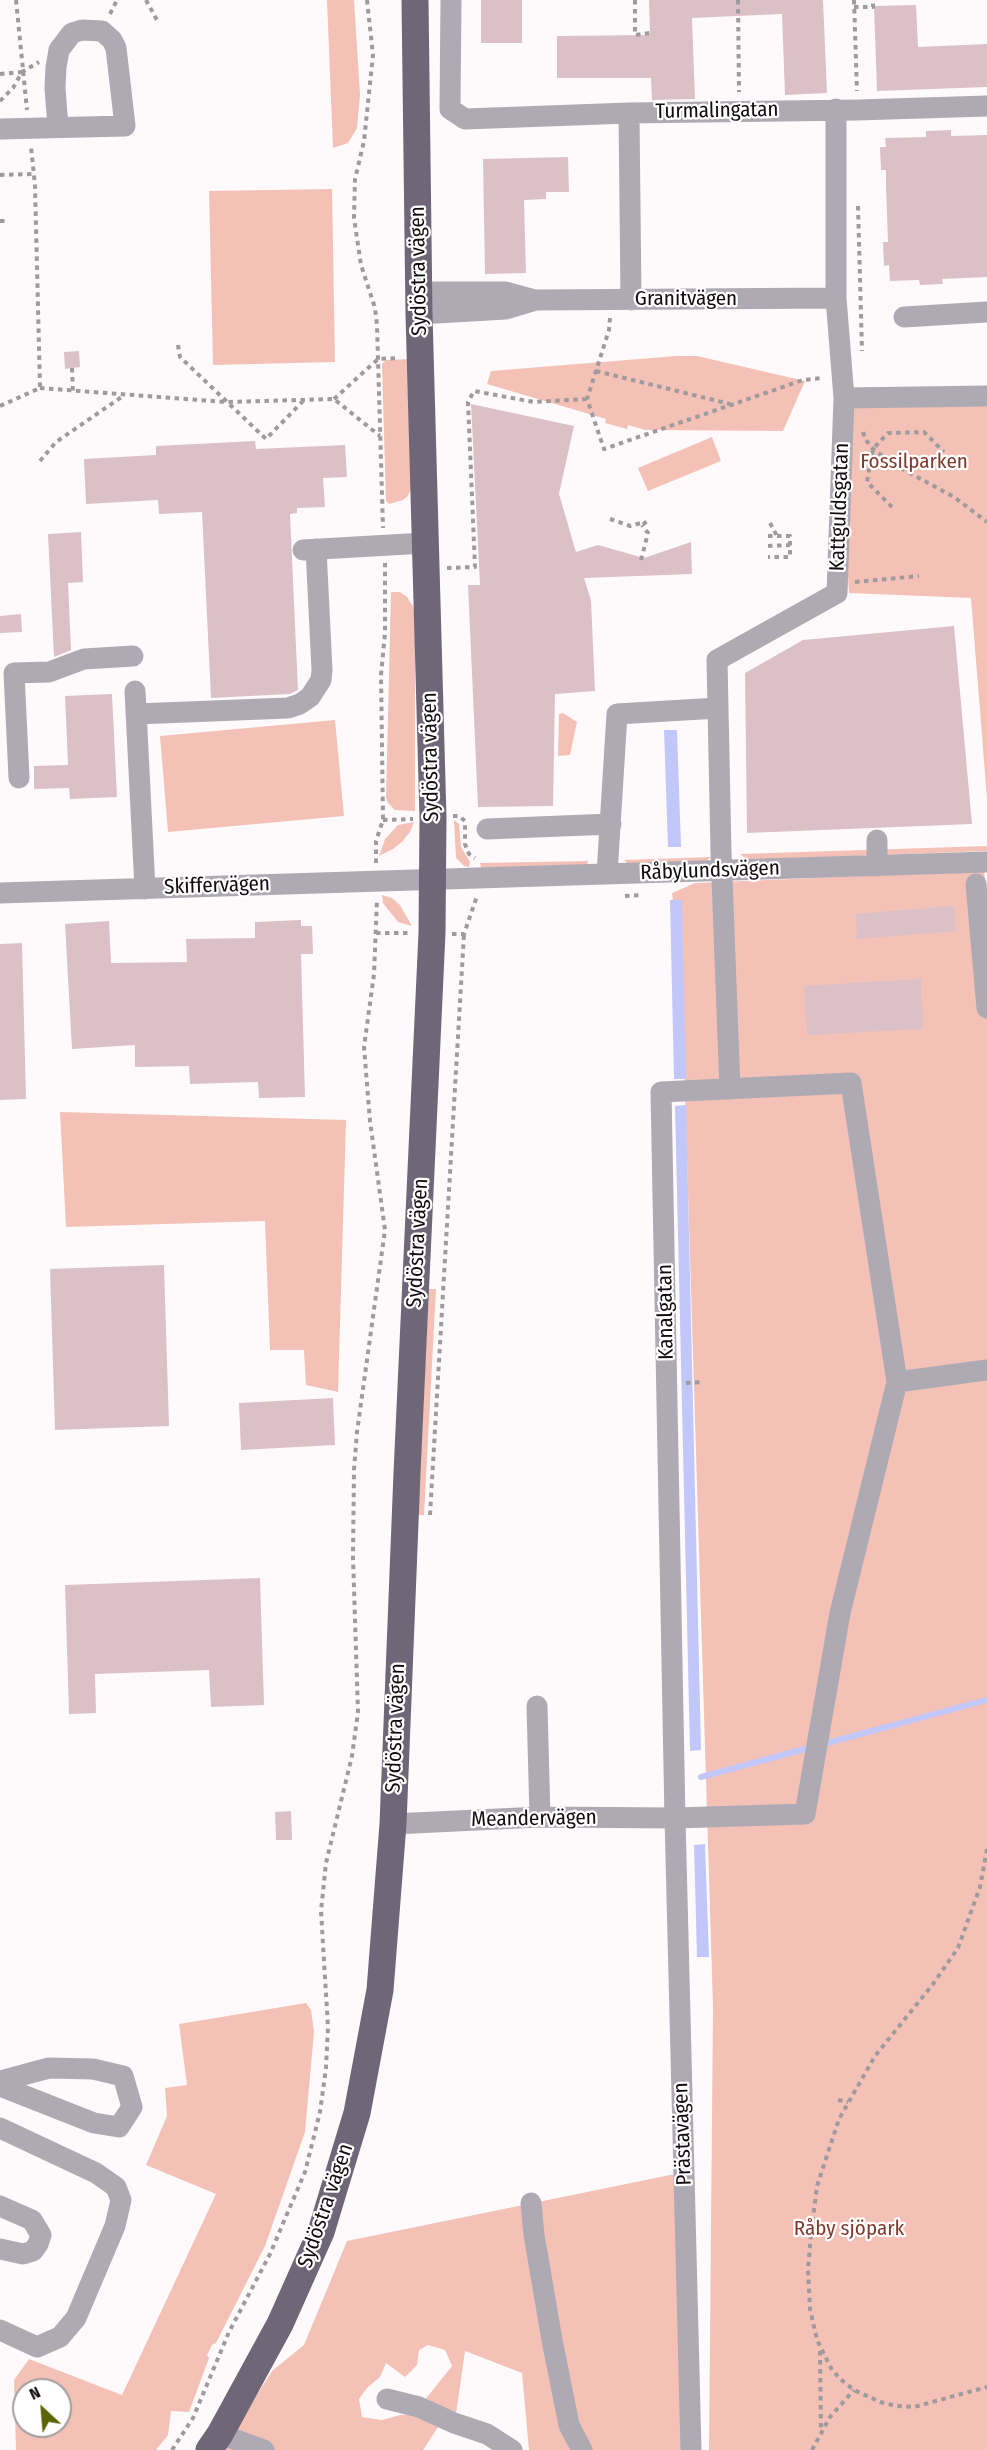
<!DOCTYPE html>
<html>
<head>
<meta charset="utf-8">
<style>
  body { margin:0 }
  #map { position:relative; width:987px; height:2450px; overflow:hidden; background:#fefafc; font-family:"Fira Sans Condensed",sans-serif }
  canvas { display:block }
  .north { position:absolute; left:12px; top:2378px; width:60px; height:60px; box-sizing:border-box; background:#fff; border:2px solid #a09d9f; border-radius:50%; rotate:334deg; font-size:16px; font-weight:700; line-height:24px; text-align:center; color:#120b10 }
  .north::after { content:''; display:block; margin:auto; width:21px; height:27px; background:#5b6403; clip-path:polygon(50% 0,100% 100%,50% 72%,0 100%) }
</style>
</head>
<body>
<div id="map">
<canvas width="987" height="2450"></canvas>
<div class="north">N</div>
</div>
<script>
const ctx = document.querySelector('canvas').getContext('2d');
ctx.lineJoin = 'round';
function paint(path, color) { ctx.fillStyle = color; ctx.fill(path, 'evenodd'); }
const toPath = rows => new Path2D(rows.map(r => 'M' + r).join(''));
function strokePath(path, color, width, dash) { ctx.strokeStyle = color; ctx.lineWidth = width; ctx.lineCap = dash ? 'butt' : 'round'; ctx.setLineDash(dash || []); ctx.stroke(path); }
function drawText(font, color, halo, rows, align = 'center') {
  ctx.font = font + ' "Fira Sans Condensed",sans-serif'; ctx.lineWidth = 4.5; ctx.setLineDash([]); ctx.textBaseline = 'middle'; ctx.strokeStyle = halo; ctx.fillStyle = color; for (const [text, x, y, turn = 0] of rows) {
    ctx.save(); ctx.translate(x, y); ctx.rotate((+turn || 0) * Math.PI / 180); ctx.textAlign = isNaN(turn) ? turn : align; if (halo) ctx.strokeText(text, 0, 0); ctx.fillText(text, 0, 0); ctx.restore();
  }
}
const green = toPath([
  [327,0,354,0,360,95,357,128,348,143,333,148],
  [332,189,335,362,213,365,209,191],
  [676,356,697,356,805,381,783,431,645,430,628,425,627,429,605,423,606,419,487,384,491,371],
  [411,359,412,486,408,496,403,500,389,504,386,501,382,364,386,360],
  [987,388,987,798,971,598,849,593,836,390],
  [712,437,721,461,648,491,638,468],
  [391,592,400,592,407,597,413,606,415,618,415,811,395,810,388,803,386,798],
  [563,713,577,722,570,755,558,756,559,714],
  [335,720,344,816,168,832,160,736],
  [454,820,459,824,461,847,470,862,469,867,464,866,456,858],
  [414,822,410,832,402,842,393,849,379,856,385,839,398,825],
  [987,846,987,851,748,860,740,854],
  [711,857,705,862,628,864,624,860],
  [588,861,587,867,481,868,480,863],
  [984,871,987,898,987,2450,709,2450,713,2007,681,963,672,893,695,883],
  [382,895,392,898,400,905,412,926,398,922,383,903],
  [60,1112,346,1120,338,1392,306,1385,304,1350,270,1350,265,1221,66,1227],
  [429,1289,436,1289,424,1515,417,1515],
  [306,2003,311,2010,314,2032,305,2132,265,2246,216,2343,212,2345,207,2355,209,2358,189,2412,171,2411,168,2435,156,2450,16,2450,14,2380,29,2359,122,2395,216,2194,146,2165,167,2116,165,2088,187,2085,179,2024],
  [24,2390,60,2390,60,2426,24,2426],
  [675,2174,682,2450,529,2450,522,2373,465,2351,456,2414,424,2401,452,2366,445,2350,428,2345,419,2350,417,2365,405,2377,386,2363,380,2377,367,2388,359,2399,362,2417,382,2420,400,2415,417,2414,440,2424,423,2450,222,2450,272,2371,304,2345,347,2241]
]);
const water = toPath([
  [664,730,677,730,681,847,668,847],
  [670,900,682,900,686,1079,674,1079],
  [686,1105,701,1750,690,1751,675,1106],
  [705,1844,709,1957,697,1957,694,1845]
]);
const stream = toPath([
  [701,1777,987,1700]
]);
const building = toPath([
  [481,0,522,0,522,43,481,43],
  [649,0,823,0,827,93,785,95,782,14,692,18,695,99,652,100,651,78,557,78,557,36,650,35],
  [916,5,918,47,987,44,987,87,877,91,874,6],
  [951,130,951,136,987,135,987,277,942,279,943,284,920,285,919,280,890,281,889,265,884,266,883,242,888,242,886,186,886,170,881,170,880,147,886,147,885,138,926,137,926,131],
  [568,157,569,192,546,192,546,199,524,200,526,273,485,274,483,159],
  [79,351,80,367,65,369,64,352],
  [471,404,574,426,559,494,576,552,598,545,644,558,691,542,692,574,584,578,591,600,595,691,555,694,553,806,478,807,468,585,480,585],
  [255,441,256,449,345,445,347,477,323,478,325,507,297,508,297,513,290,514,298,690,290,694,211,698,202,512,159,514,158,500,86,504,84,459,156,455,156,446],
  [81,532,83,582,68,583,71,650,54,657,48,534],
  [21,614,22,632,0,633,0,616],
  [954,626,972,824,747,833,745,673,803,640],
  [112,694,117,797,70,799,69,788,34,789,34,766,68,765,65,696],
  [954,906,956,931,857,939,856,914],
  [301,920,301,926,312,926,313,954,301,954,305,1097,259,1098,258,1082,190,1084,189,1066,135,1067,135,1045,72,1049,65,924,109,921,111,963,187,962,186,939,255,938,255,922],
  [22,943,26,1099,0,1100,0,944],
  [921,979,923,1029,807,1035,804,986],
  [164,1265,169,1426,55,1430,50,1269],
  [333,1398,335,1445,241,1450,239,1403],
  [260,1578,264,1705,211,1707,209,1670,95,1674,96,1713,69,1714,65,1585],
  [291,1811,292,1840,276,1840,275,1812]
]);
const path = toPath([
  [16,0,27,110],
  [146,0,158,22],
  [367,0,373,55,364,141,355,179,354,218,361,265,375,308,377,325,383,528],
  [635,0,635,35,650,33],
  [738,0,739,92],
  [854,0,857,91],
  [854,7,873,7,873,0],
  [110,14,117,0],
  [0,74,22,72],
  [0,101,13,88,22,72,39,62],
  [0,175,34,174],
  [858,206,862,351],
  [0,221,7,221],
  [610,318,609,330,587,399,604,449,803,380,823,378],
  [178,345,180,357,266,439,304,400],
  [72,368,73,392],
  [596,371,730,404],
  [40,388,226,402,334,399,380,436],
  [334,399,378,359,399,358],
  [0,406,40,388,35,185,31,147],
  [863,432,865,439,873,449,895,465,954,497,987,522],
  [40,461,56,442,123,396],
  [892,507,867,482,873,449,888,433,924,432,944,452],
  [610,519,630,526,641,523,642,525,650,519],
  [770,523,777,536],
  [768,536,790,536,790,557,768,557],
  [768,546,790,545],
  [641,560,648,533,642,525],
  [447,568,475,567,468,402,474,391,534,402,587,399],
  [855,582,919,576],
  [453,816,459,816,465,821,465,844,469,854,475,858],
  [383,820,413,819],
  [376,863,376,841,383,820,381,675,385,633,385,563],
  [625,896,643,895],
  [376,933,412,933],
  [452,934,464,934,477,896],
  [686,1383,703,1382],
  [430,1515,464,934],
  [987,1849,980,1887,958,1948,933,1984,875,2056,839,2119,817,2186,811,2233,808,2270,810,2309,817,2340,831,2368,839,2378,854,2390,880,2402,896,2406,914,2407,987,2387],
  [838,2100,848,2102],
  [820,2351,821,2431],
  [172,2450,193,2418,229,2332,270,2254,305,2172,320,2112,326,2068,328,2027,321,1911,326,1863,352,1756,358,1712,353,1557,354,1470,357,1432,385,1230,370,1121,364,1047,374,974,377,900],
  [812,2450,830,2417,854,2390]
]);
const minor = toPath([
  [451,0,450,109,465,119,629,113,858,110,987,106],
  [629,113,631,300],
  [0,129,125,126,116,48,112,40,102,31,82,30,72,33,59,50,56,67,55,88,58,127],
  [419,292,506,292,535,300],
  [419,314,506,309,536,300,836,298],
  [904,317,987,312],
  [844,398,987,396],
  [303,550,425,543],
  [135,691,145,889],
  [136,714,288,708,300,704,310,697,321,680,322,670,316,549],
  [19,778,14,673,49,672,84,659,133,656],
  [487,829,611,824],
  [877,840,877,866],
  [607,874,617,714,718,708],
  [976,884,987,1008],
  [0,893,987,862],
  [730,1089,721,852,717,660,837,593,844,398,836,298,836,109],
  [897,1382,987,1370],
  [537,1706,540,1817],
  [393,1824,540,1817,675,1818,805,1814,840,1613,897,1382,851,1083,661,1092,675,1818,691,2450],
  [0,2081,49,2068,93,2069,123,2076,132,2107,119,2127,94,2123,0,2086],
  [0,2128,96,2173,116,2187,121,2200,115,2226,76,2318,60,2337,37,2347,0,2330],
  [531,2203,534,2235,552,2340,569,2425,582,2450],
  [0,2206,32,2220,41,2235,38,2244,33,2251,23,2254,0,2249],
  [387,2399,419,2407,454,2423,487,2434,512,2450],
  [220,2434,264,2450]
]);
const major = toPath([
  [209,2450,220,2434,280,2324,321,2232,357,2113,380,1990,393,1824,407,1473,432,933,433,818,419,314,415,0]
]);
const streetNames = [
  ["Turmalingatan",717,111,-1],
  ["Sydöstra vägen",419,271,-91],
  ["Granitvägen",686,299],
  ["Kattguldsgatan",840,507,-88],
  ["Sydöstra vägen",431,757,-91],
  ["Råbylundsvägen",710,871,-2],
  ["Skiffervägen",217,886,-2],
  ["Sydöstra vägen",418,1243,-87],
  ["Kanalgatan",666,1312,-91],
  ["Sydöstra vägen",396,1728,-88],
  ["Meandervägen",534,1819,-1],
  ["Prästavägen",683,2134,-92],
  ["Sydöstra vägen",326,2206,-71]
];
const parkNames = [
  ["Fossilparken",914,462],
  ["Råby sjöpark",849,2229]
];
paint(green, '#f4c1b6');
paint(water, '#c2c7f9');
strokePath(stream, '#c2c7f9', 6);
paint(building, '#dbc1c7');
strokePath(path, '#9f9a9d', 4, [4.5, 4.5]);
strokePath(minor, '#aeaab3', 21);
strokePath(major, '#6f6777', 27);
drawText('21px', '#120b10', '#fff', streetNames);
drawText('21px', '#7f3a2d', '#fff', parkNames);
</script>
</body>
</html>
